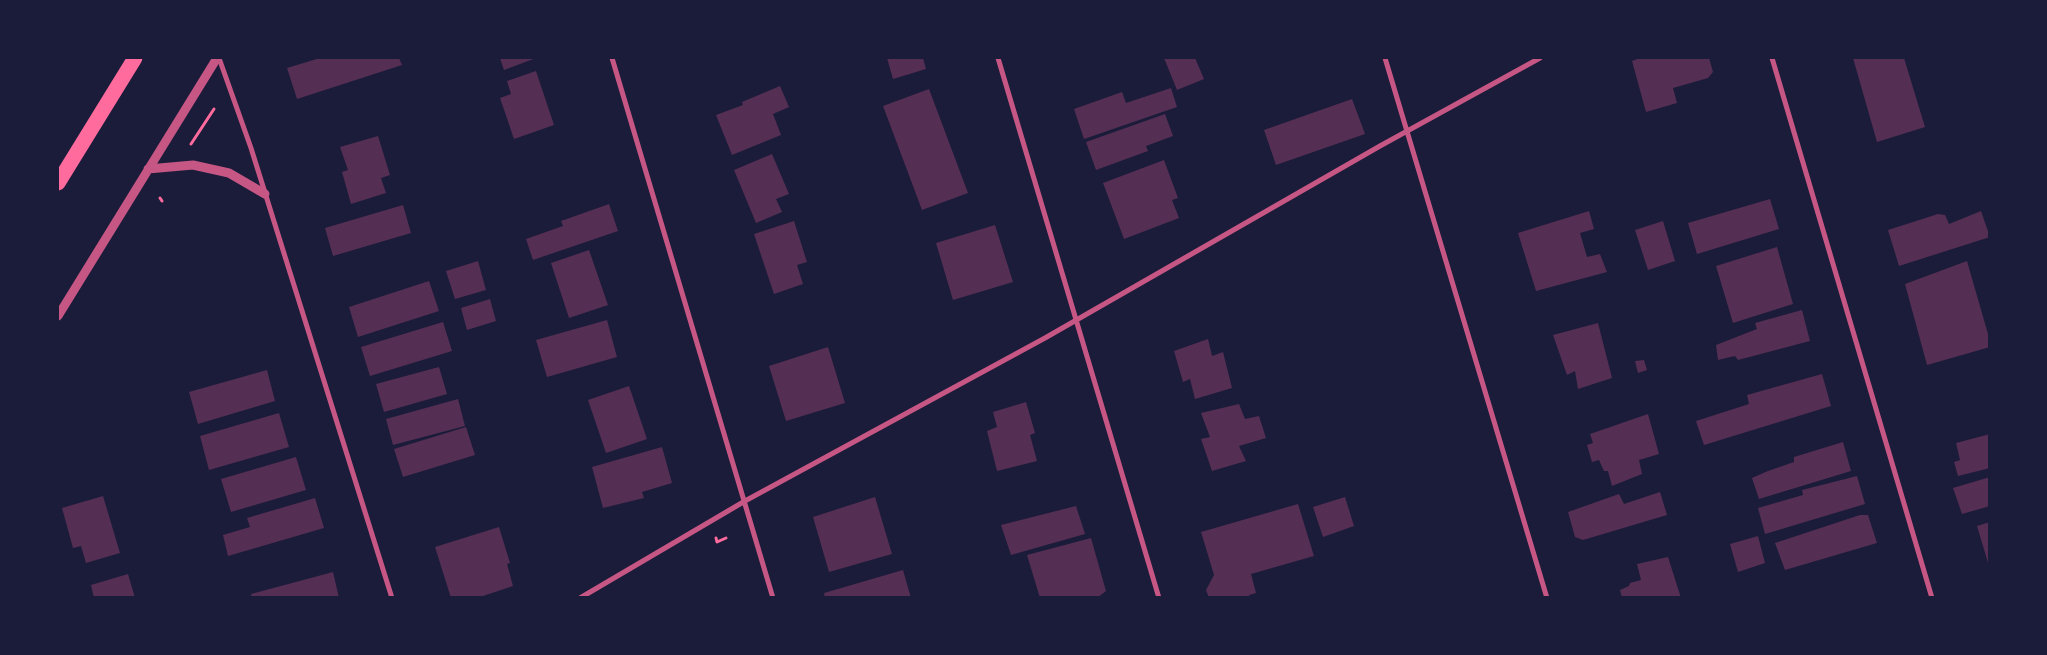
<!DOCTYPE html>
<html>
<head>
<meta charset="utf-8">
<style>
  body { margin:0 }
  #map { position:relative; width:2047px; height:655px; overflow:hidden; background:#1b1b3a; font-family:Commissioner,sans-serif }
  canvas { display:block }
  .frame { position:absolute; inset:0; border:59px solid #1b1b3a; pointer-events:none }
</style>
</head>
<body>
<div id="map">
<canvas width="2047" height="655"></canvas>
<div class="frame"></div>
</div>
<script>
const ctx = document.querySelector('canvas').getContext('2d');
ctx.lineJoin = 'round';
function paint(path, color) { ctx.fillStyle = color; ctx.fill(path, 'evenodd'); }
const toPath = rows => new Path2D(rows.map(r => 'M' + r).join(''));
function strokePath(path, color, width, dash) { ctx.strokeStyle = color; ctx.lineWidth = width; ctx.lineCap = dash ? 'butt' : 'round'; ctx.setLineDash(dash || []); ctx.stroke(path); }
const building = toPath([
  [320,58,399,58,402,65,297,99,287,68],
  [500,58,536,58,504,70],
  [887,58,923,58,926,69,893,79],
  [1164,58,1195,58,1204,79,1177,90],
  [1640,58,1709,58,1713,72,1708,78,1673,88,1677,103,1646,112,1632,61],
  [1853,58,1904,58,1925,127,1877,142],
  [536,71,554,125,514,139,500,98,511,94,507,81],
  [780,86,789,107,773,114,781,135,732,155,716,115,743,105,742,102],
  [1171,88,1177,107,1084,139,1074,109,1122,92,1126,103],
  [929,89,968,193,922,210,883,106],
  [1352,99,1365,134,1276,165,1264,130],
  [1165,114,1173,136,1146,146,1148,151,1096,170,1086,142],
  [378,136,390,175,381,178,386,193,351,204,342,172,348,170,340,147],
  [772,154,789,194,776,199,782,212,756,223,734,170],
  [1164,160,1178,198,1172,200,1179,218,1124,239,1103,183],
  [1770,199,1779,229,1697,254,1688,223],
  [609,204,618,231,533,260,526,239,563,226,561,221],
  [403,205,411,233,333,256,325,228],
  [1589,211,1594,229,1580,233,1587,257,1600,254,1607,272,1536,291,1518,233],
  [1981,211,1990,237,1899,266,1888,230,1938,214,1945,215,1949,224],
  [794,221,807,262,797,265,803,284,774,294,754,234],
  [1663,221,1675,261,1648,270,1635,230],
  [995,225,1013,282,953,300,936,243],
  [1777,247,1793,304,1733,323,1716,266],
  [589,250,608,305,569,318,551,263],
  [478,261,486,290,455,299,446,271],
  [1967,261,1990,341,1990,347,1927,365,1905,284],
  [429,281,439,311,358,337,349,307],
  [490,299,496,321,467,330,461,308],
  [1802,310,1810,341,1738,360,1735,356,1718,360,1716,345,1757,329,1755,323],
  [607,320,617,357,547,377,536,340],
  [443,322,452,351,370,376,361,347],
  [1598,323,1612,378,1578,389,1575,371,1567,375,1553,335],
  [1208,339,1212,356,1223,352,1232,388,1195,399,1190,379,1183,382,1174,351],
  [828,347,845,403,786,421,769,366],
  [1644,360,1647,370,1638,373,1635,361],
  [439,367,447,394,384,412,376,384],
  [267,370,275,401,198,424,189,392],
  [1822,374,1831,406,1704,445,1696,421,1749,404,1747,395],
  [629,386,647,439,606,453,588,400],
  [458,399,465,426,393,445,386,419],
  [1026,402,1035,433,1030,435,1037,461,997,471,987,431,997,427,993,412],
  [1239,404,1245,419,1259,416,1266,438,1239,446,1246,461,1212,471,1201,439,1210,437,1201,413],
  [279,413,289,447,209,470,200,436],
  [1648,414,1659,454,1639,460,1642,474,1612,486,1608,471,1604,471,1599,460,1592,462,1587,445,1593,443,1590,434],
  [466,427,475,455,403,477,394,449],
  [1990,434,1990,468,1958,476,1954,462,1960,460,1956,443],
  [1843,442,1851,471,1759,499,1752,478,1768,471,1794,462,1794,457],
  [662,447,672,483,642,492,644,498,603,508,592,467],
  [296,457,306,490,231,512,221,479],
  [1857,476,1865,504,1765,534,1758,508,1803,495,1802,490],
  [1990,477,1990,506,1962,514,1953,488],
  [1660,492,1667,515,1583,540,1575,537,1568,512,1619,494,1624,504],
  [103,496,120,553,86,563,81,546,73,548,62,508],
  [875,497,892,554,829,572,813,517],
  [1345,497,1354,526,1323,537,1313,507],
  [315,498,324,528,228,556,223,535,250,527,247,518],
  [1298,504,1314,556,1251,574,1256,593,1249,595,1250,598,1209,598,1206,590,1214,575,1201,532],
  [1076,506,1085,534,1011,555,1001,525],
  [1860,515,1868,515,1877,543,1785,570,1775,543],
  [1990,522,1990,566,1989,566,1977,526],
  [499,527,510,563,507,564,513,586,477,598,451,598,435,547],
  [1758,536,1765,563,1738,572,1730,544],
  [1091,538,1106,591,1097,598,1040,598,1027,555],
  [1668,557,1681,598,1622,598,1620,590,1629,586,1630,583,1641,580,1637,564],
  [903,570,911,598,825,598,824,593],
  [333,572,339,598,252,598,251,594],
  [128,574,135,598,94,598,91,585]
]);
const path = toPath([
  [191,144,214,109],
  [160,198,162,201],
  [716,538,717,542,726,538]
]);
const minor = toPath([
  [219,58,251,148,392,598],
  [612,58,773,598],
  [998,58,1159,598],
  [1385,58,1547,598],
  [1772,58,1932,598],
  [580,598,745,501,1045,338,1380,146,1540,58]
]);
const tertiary = toPath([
  [148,169,193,165,229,173,265,194],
  [58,316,217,58]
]);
const motorway = toPath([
  [58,183,135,58]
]);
paint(building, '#542f53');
strokePath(path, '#ff6b9d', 3);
strokePath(minor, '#c65784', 5);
strokePath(tertiary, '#c65784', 9);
strokePath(motorway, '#ff6b9d', 15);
</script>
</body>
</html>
